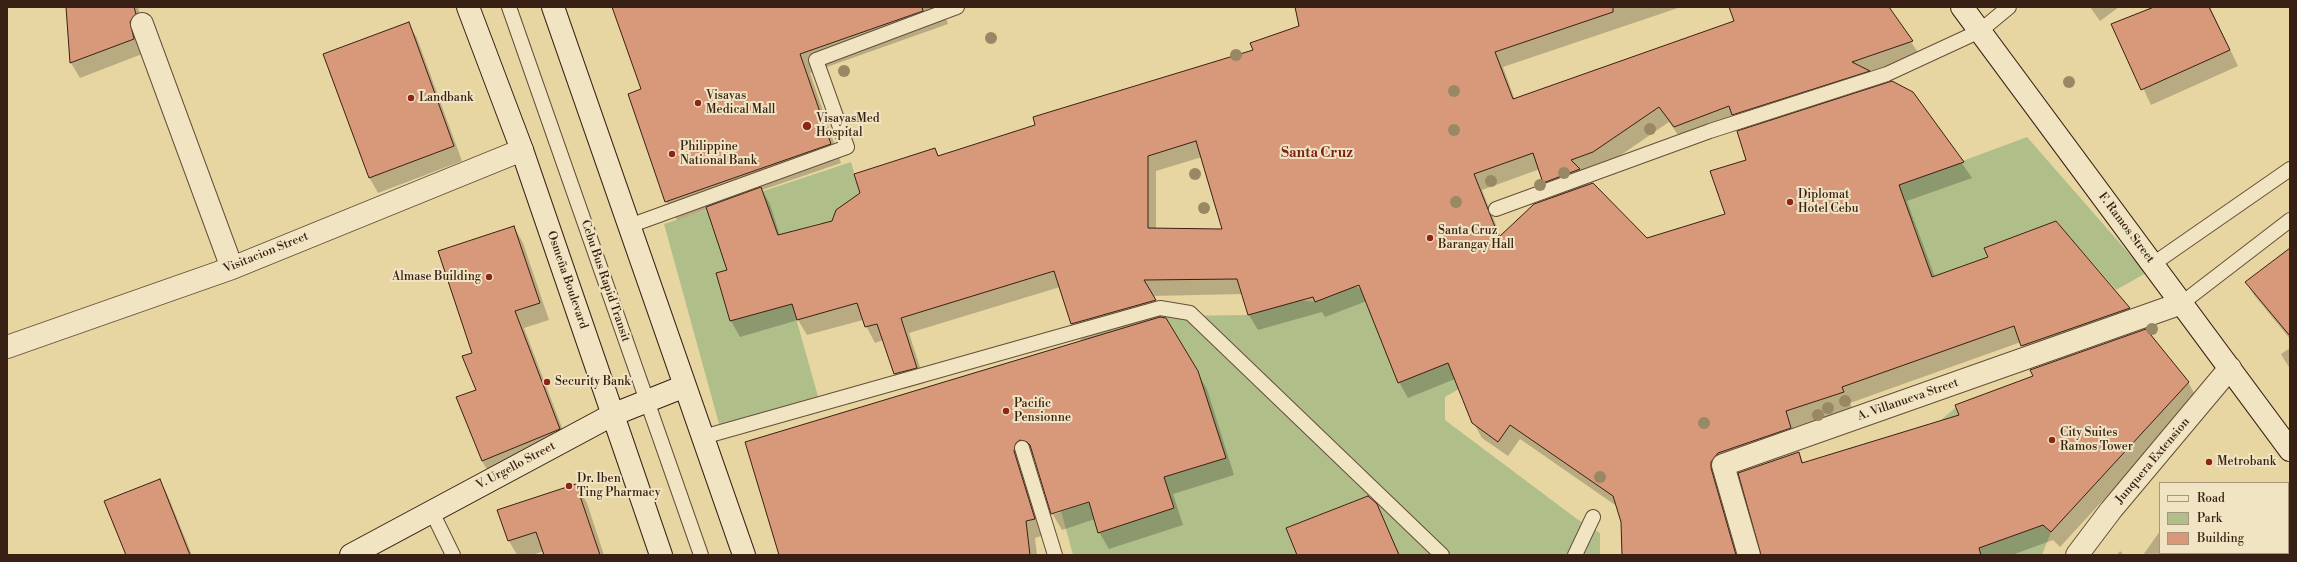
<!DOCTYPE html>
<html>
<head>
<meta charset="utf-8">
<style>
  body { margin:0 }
  #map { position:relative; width:2297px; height:562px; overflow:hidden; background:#e8d6a2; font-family:"Libre Bodoni",serif }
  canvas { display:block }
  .frame { position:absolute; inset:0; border:8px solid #392014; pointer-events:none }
  .legend { position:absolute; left:2159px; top:482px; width:130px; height:72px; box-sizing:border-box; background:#f0e4c3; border:1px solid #a7967d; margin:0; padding:5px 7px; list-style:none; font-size:12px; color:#392014 }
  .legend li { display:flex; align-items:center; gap:8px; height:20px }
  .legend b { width:20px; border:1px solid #a7967d }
</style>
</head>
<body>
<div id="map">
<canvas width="2297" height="562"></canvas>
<div class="frame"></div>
<ul class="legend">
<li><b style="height:5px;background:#f0e4c3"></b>Road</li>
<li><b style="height:11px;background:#b0bf89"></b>Park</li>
<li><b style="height:11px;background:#d8987a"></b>Building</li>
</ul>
</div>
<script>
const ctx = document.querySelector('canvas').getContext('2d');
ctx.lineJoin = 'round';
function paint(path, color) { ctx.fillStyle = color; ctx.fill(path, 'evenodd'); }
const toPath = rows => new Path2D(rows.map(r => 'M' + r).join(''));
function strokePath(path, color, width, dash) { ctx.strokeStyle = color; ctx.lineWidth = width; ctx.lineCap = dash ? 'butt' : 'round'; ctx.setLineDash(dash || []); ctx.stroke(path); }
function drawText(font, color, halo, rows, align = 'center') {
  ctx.font = font + ' "Libre Bodoni",serif'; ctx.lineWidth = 4; ctx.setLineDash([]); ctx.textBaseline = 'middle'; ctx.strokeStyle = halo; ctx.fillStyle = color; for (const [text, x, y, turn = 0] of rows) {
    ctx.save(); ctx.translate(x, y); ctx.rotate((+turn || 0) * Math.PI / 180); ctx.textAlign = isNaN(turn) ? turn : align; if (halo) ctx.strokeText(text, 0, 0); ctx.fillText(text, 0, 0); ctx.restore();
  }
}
const green = toPath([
  [2027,137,2146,273,2116,290,2056,221,1985,247,1988,257,1932,277,1913,222,1893,229,1879,192],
  [851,162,865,210,836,210,833,219,838,237,827,240,821,223,775,236,781,255,716,274,730,321,792,304,819,400,721,431,664,224],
  [1355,286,1470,354,1478,378,1445,397,1445,420,1577,519,1600,533,1600,555,1399,555,1372,494,1286,528,1297,555,1073,555,1061,511,1089,502,1099,532,1174,508,1164,477,1225,458,1198,371,1165,316,1248,315,1299,300,1315,302],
  [1956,407,2004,539,2043,525,2051,532,2042,555,1968,555,1980,551,1940,421]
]);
const shadow = toPath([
  [67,7,138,7,144,30,142,54,80,78,71,63],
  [614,7,942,7,948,24,810,73,841,163,762,190,770,204,780,236,833,221,935,150,939,157,1037,126,1254,50,1301,27,1296,7,1681,7,1503,67,1515,100,1735,21,1730,7,1888,7,1921,57,1871,74,1878,87,1913,92,1972,178,1907,201,1935,277,1989,258,2056,222,2129,309,2138,324,2031,361,2021,342,1850,403,1852,408,1794,427,1799,443,1727,469,1740,555,1623,555,1622,522,1618,507,1520,439,1508,456,1482,438,1473,422,1455,379,1408,398,1399,382,1367,301,1325,317,1322,312,1258,330,1249,315,1243,294,1152,296,1164,316,1159,317,1165,319,1207,389,1234,475,1173,494,1183,525,1109,549,1099,532,1095,519,1062,530,1052,513,1034,456,1029,456,1044,535,1035,538,1037,555,780,555,1081,340,1072,324,1060,287,909,333,925,383,904,389,895,374,883,340,875,343,863,320,807,335,798,320,740,337,731,321,717,274,728,271,708,209,677,220,666,201,643,90],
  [1669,122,1683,142,1737,122,1742,131,1747,161,1726,214,1647,239,1588,186,1582,175,1602,168],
  [1202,157,1224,230,1156,229,1156,171],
  [1540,169,1553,198,1501,237,1482,190],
  [1093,499,1094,501,1054,514,1054,511],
  [2090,7,2119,7,2100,21],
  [2156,7,2210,7,2238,66,2151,105,2113,24],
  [408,23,417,38,462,161,378,193,369,177],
  [514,227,523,243,549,320,524,328,569,446,492,478,482,461,458,398,477,390,473,354],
  [2290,249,2290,339,2254,295,2247,283],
  [2290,348,2290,369,2281,354],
  [2188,382,2197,398,2060,547,2053,540,2012,555,1761,555,1798,453,1804,463],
  [160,480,168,496,192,555,127,555],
  [576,485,587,503,604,555,545,555,544,551,532,555,517,555,509,541,499,511],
  [1376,505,1400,555,1295,555,1297,554],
  [2160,531,2160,553,2275,553,2277,555,2143,555],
  [2120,551,2124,555,2117,555]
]);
const building = toPath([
  [66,7,134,7,136,14,130,22,134,39,70,63,66,7],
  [612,7,922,7,923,11,800,54,831,144,665,202,628,94,641,89,612,7],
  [1295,7,1613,7,1613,12,1495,52,1513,99,1734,21,1729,7,1889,7,1913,41,1852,62,1870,71,1732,115,1729,106,1674,127,1659,107,1593,152,1571,160,1580,169,1543,183,1533,153,1474,174,1499,237,1534,204,1593,183,1647,238,1725,214,1710,171,1746,160,1737,131,1892,81,1913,92,1964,162,1899,185,1932,277,1988,257,1984,248,2056,221,2130,308,2021,346,2014,326,1842,387,1844,392,1786,411,1791,428,1718,453,1711,462,1711,468,1736,555,1622,555,1621,522,1613,496,1510,425,1498,442,1472,423,1448,363,1398,383,1359,285,1315,302,1313,297,1248,315,1237,279,1144,280,1156,300,1071,324,1054,271,901,318,917,368,894,374,877,324,865,327,857,303,797,320,792,304,730,321,716,273,727,270,706,207,761,187,778,235,832,221,836,210,860,193,854,174,935,148,938,156,1035,125,1033,117,1253,50,1250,43,1299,26,1295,7],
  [1196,141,1222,229,1148,228,1148,156,1196,141],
  [2154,7,2209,7,2230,50,2141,90,2111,24,2154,7],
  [409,22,454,146,369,178,323,54,409,22],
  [514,226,540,303,515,311,560,429,482,461,456,397,476,390,462,356,472,353,438,251,514,226],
  [2290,248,2290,336,2245,282,2290,248],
  [1160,317,1166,318,1198,371,1226,458,1164,477,1174,508,1098,533,1089,502,1051,514,1030,445,1027,442,1020,440,1016,443,1014,451,1035,519,1026,521,1030,555,779,555,745,442,1160,317],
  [2146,329,2189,382,2051,532,2043,525,1979,548,1981,555,1761,555,1738,473,1799,452,1802,463,1959,415,1955,405,2033,376,2030,370,2146,329],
  [160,479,190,555,126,555,104,501,160,479],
  [576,484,600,555,544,555,536,532,508,541,497,510,576,484],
  [1368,496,1377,504,1399,555,1297,555,1286,528,1368,496]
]);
const lane = toPath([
  [509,7,701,555],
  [1496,209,1710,131,1887,74,1980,31,2009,7],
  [629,226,847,147,816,60,957,7],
  [2153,264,2290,169],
  [2182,303,2290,220],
  [703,437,1160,308,1190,313,1442,555],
  [1022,448,1055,555],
  [432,512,453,555],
  [1575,555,1593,517]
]);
const street = toPath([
  [142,24,232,268],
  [7,347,232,268,522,150],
  [1749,555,1723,465,2182,303],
  [2077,555,2111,510,2230,368]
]);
const secondary = toPath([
  [468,7,522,150,661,555],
  [553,7,744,555],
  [1962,7,2290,450],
  [351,555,612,415,685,386]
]);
const trees = [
  [991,38],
  [1236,55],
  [844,71],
  [2069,82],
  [1454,91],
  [1650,129],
  [1454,130],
  [1564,173],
  [1195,174],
  [1491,181],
  [1540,185],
  [1456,202],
  [1204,208],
  [2152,329],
  [1845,401],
  [1828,408],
  [1818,415],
  [1704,423],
  [1600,477]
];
const markers = [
  [411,98,4,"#8f2418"],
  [698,103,4,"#8f2418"],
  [807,126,5,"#8f2418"],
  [672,154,4,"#8f2418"],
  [1790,202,4,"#8f2418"],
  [1430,238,4,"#8f2418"],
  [489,277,4,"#8f2418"],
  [547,382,4,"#8f2418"],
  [1006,411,4,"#8f2418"],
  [2052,440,4,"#8f2418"],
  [2209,462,4,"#8f2418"],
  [569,486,4,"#8f2418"]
];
const poiNames = [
  ["Visayas",706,96],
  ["Medical Mall",706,110],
  ["Landbank",419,98],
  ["VisayasMed",816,119],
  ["Hospital",816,133],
  ["Philippine",680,147],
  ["National Bank",680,161],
  ["Diplomat",1798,195],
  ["Hotel Cebu",1798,209],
  ["Santa Cruz",1438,231],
  ["Barangay Hall",1438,245],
  ["Almase Building",481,277,"right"],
  ["Security Bank",555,382],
  ["Pacific",1014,404],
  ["Pensionne",1014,418],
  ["City Suites",2060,433],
  ["Ramos Tower",2060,447],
  ["Metrobank",2217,462],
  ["Dr. Iben",577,479],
  ["Ting Pharmacy",577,493]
];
const streetNames = [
  ["F. Ramos Street",2126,228,53],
  ["Visitacion Street",266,253,-22],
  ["Osmeña Boulevard",567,280,71],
  ["Cebu Bus Rapid Transit",605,281,71],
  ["A. Villanueva Street",1908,400,-19],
  ["Junquera Extension",2153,461,-50],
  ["V. Urgello Street",516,466,-28]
];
const quarterNames = [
  ["Santa Cruz",1317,154]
];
paint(green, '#b0bf89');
paint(shadow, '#0003');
paint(building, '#d8987a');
strokePath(building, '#392014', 1);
strokePath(lane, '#654e38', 16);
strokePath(street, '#654e38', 24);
strokePath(secondary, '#392014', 24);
strokePath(lane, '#f0e4c3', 14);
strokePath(street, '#f0e4c3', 22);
strokePath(secondary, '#f0e4c3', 22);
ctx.fillStyle = '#988864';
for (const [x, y] of trees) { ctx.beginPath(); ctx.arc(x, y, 6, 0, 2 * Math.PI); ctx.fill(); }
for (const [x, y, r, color] of markers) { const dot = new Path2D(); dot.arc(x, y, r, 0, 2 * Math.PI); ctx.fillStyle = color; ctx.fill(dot); strokePath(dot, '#f0e4c3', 1.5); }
drawText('12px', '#392014', '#f0e4c3', poiNames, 'left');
drawText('12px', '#392014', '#f0e4c3', streetNames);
drawText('bold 14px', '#7a1f14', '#f0e4c3', quarterNames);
</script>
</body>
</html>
